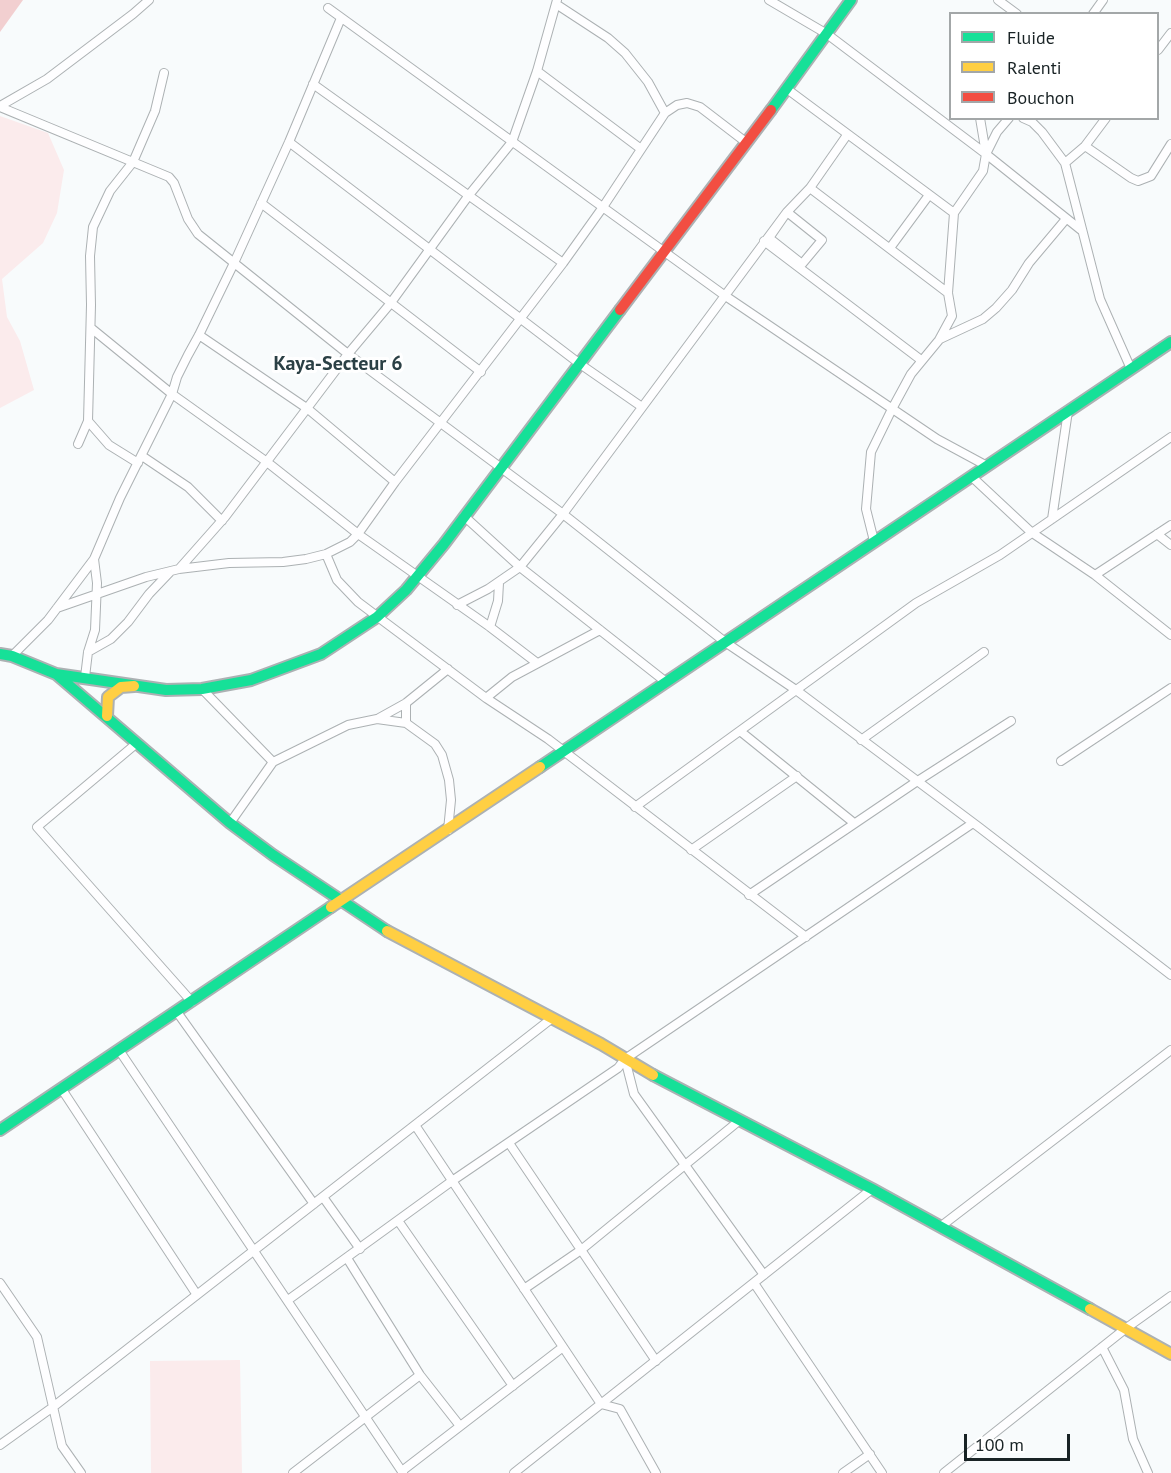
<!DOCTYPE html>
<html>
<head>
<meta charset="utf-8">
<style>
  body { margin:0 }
  #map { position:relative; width:1171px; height:1473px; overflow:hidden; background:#f8fbfc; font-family:"PT Sans",sans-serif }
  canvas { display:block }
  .legend { position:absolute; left:949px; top:12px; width:210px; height:108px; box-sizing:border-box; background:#fff; border:2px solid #a3a7a8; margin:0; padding:8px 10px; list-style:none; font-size:18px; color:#192325 }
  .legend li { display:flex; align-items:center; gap:12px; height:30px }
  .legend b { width:30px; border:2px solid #a3a7a8 }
  .scale { position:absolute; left:964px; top:1434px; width:106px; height:27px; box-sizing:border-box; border:3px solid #192325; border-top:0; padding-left:8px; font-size:18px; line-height:21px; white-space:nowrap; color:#192325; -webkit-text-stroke:4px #fff; paint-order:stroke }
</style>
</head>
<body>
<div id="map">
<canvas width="1171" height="1473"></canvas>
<ul class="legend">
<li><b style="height:8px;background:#16e098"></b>Fluide</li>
<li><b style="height:8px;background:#ffcf43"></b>Ralenti</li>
<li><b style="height:8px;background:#f24e42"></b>Bouchon</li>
</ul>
<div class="scale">100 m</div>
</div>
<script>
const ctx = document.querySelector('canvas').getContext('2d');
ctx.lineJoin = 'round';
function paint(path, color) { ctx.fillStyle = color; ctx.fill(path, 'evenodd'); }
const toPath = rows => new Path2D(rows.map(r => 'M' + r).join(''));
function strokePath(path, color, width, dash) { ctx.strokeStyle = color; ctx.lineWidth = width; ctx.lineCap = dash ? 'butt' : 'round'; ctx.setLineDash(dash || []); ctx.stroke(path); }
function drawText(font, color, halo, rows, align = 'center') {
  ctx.font = font + ' "PT Sans",sans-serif'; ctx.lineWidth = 6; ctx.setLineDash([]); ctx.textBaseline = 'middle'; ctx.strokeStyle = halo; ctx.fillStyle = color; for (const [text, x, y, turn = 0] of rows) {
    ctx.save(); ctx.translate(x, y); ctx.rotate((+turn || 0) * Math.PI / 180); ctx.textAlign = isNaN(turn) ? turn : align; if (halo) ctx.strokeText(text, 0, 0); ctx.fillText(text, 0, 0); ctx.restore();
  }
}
const green = toPath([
  [0,116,48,133,64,170,57,213,43,243,2,279,7,317,20,341,34,390,0,408],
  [240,1360,242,1473,151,1473,150,1361]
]);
const water = toPath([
  [0,0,23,0,0,32]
]);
const street = toPath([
  [769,0,827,34,986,154,1081,230],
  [998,0,1017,14],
  [556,4,608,38,625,53,648,82,665,113],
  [328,8,724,295,937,439,987,466],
  [1093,14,1103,0],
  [1158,50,1171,33],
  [537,71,641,149],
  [313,84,563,263],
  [787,89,954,213],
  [0,106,47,79,133,14,149,0],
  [0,107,169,177,174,183,188,219,198,234,348,354,563,514,725,642,796,690,980,828,1171,975],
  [980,118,986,154],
  [1023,118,1032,122,1042,132,1065,163,1100,299,1131,369],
  [289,142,580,364,642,407],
  [1085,146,1131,178,1138,181,1151,176,1171,144],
  [1065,163,1085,146,1106,118],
  [810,188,948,293],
  [261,203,481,372],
  [787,212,822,240,802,264,769,238,787,212],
  [764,241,921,360],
  [890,248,929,195],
  [91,328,172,394,267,462,358,534,490,627,537,663],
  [199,335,308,409,395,482],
  [940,339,983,319,996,308,1012,290,1029,263,1066,219],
  [88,421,109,445,138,463],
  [78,444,88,421,91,305,90,256,93,227,110,191,133,162,155,111,164,73],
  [142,456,188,487,222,521],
  [971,476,1031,532,1095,575,1171,635],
  [464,516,520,567,666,682],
  [1052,519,1068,411],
  [1157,534,1171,545],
  [874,541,866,509,871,452,892,409,911,374,939,340,952,316,948,293,954,213,983,171,986,154,997,132,1009,118],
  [326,554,337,580,358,602,486,698,548,739,806,937],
  [179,569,225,517,348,354,390,304,469,195,512,142,537,71,557,0],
  [1095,575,1171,525],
  [457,605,488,589,520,567,563,514,787,212,810,188,847,135],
  [57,608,146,577,179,569,229,563,283,562,306,559,326,554,350,542,358,534,395,482,563,263,603,207,665,113,677,105,687,103,700,107,747,143],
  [490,627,498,601,499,583],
  [88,652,111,639,128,622,149,594,170,572],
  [12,656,48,620,94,559,120,498,172,394,177,377,188,355,199,335,234,263,289,142,341,18],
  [85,677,88,652,95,630,97,583,94,559],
  [202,689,273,762],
  [486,698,512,677,600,630],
  [406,703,406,723],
  [379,718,406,703,448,669],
  [740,731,854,823],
  [861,740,984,652],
  [137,743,37,827,192,1002],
  [1061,761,1171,688],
  [635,807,916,603,1000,555,1171,437],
  [230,823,273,762,348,725,377,719,406,723,435,744,442,755,449,780,451,800,448,830],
  [691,850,797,776],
  [749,895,916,782,1011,721],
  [177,1012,314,1204],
  [119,1050,403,1473],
  [625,1059,634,1094,764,1275],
  [61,1088,197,1295],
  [415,1125,601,1404,620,1409,656,1473],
  [509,1143,656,1361],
  [323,1197,360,1249],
  [399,1222,513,1386],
  [940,1227,1171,1050],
  [347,1258,420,1375,460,1426],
  [0,1283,37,1337,62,1446,81,1473],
  [754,1283,882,1473],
  [524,1289,581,1250,740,1120],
  [288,1300,452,1181,618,1068,625,1059,973,823],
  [1102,1347,1124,1390,1133,1439,1148,1473],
  [0,1445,53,1407,551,1019],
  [402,1471,563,1347],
  [293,1473,420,1375],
  [514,1473,872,1189],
  [843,1473,870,1454],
  [944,1473,1125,1329,1171,1296]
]);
const fast = toPath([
  [771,110,851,0],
  [0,654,12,656,56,674,230,823,273,855,387,931],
  [56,674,166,690,202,689,251,680,321,654,377,617,406,590,444,544,620,310],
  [540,767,1171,342],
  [653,1075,872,1189,1090,1309],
  [0,1130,331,907]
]);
const slow = toPath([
  [107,716,108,697,121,687,134,686],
  [331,907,540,767],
  [387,931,601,1044,653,1075],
  [1090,1309,1171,1354]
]);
const jam = toPath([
  [620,310,771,110]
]);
const neighbourhoodNames = [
  ["Kaya-Secteur 6",338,364]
];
paint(green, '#fbebec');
paint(water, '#f2cfd0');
strokePath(street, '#acb1b3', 10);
strokePath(fast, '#acb1b3', 14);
strokePath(slow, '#acb1b3', 14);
strokePath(jam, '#acb1b3', 14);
strokePath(street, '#fefeff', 8);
strokePath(fast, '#16e098', 10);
strokePath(slow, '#ffcf43', 10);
strokePath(jam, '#f24e42', 10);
drawText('bold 20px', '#2b4045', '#fff', neighbourhoodNames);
</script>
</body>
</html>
